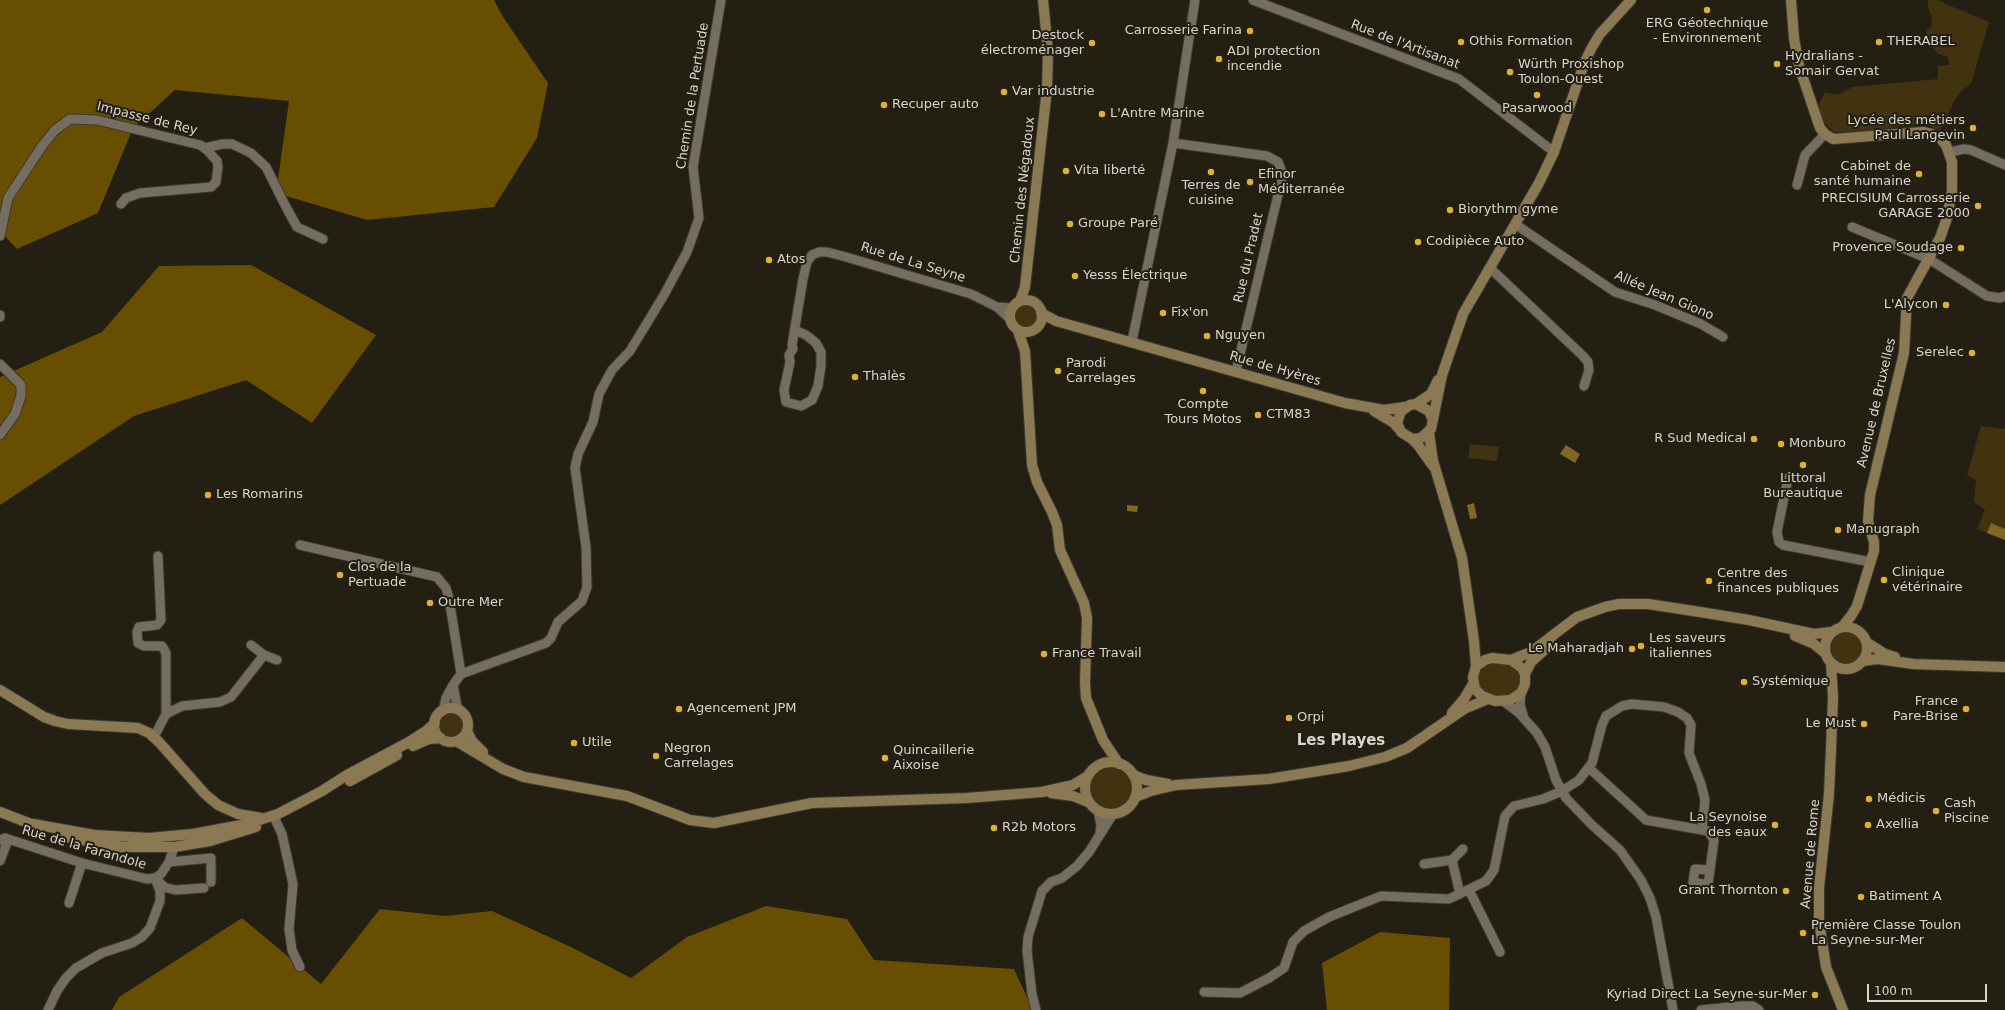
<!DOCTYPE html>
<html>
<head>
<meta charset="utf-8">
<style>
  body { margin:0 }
  #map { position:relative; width:2005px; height:1010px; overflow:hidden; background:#241f13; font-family:"DejaVu Sans",sans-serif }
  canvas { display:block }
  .scale { position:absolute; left:1867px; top:984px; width:120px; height:18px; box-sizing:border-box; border:2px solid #d7d4cc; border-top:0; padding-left:5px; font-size:12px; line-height:14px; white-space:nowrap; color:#d7d4cc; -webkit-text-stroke:3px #241f13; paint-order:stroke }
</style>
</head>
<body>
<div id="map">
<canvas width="2005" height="1010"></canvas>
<div class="scale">100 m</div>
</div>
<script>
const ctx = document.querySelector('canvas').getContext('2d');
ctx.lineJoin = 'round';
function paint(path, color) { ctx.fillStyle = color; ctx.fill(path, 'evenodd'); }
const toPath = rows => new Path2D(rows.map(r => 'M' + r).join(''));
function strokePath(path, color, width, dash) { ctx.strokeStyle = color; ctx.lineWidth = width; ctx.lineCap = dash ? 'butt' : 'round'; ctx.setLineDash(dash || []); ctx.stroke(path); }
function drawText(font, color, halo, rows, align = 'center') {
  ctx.font = font + ' "DejaVu Sans",sans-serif'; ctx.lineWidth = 4; ctx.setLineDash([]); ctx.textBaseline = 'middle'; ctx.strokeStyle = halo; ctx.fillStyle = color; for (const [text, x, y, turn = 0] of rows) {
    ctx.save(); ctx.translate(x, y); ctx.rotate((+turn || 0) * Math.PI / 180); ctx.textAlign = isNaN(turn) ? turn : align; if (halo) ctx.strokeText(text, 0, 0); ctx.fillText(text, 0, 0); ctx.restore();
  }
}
const green = toPath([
  [1928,0,1937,0,1989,22,1971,84,1962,90,1955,100,1940,131,1928,125,1915,125,1859,132,1833,132,1825,123,1818,106,1825,92,1837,95,1853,87,1938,79,1938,66,1949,65,1948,57,1938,54,1928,41,1926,31,1931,27,1932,17,1928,8],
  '1010 317a16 16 0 1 1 32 0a16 16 0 1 1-32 0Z',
  [1981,426,2005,429,2005,540,1977,529,1985,510,1974,502,1976,480,1967,475],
  [1470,444,1499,447,1497,461,1468,458],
  '1825 648a21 21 0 1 1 42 0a21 21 0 1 1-42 0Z',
  [1503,658,1525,674,1515,697,1488,699,1473,677,1476,666],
  '435 725a16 16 0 1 1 32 0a16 16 0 1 1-32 0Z',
  '1085 788a26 26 0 1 1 52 0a26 26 0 1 1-52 0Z'
]);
const forest = toPath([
  [0,0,494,0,503,17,548,83,537,138,494,207,367,220,276,193,289,101,175,90,133,128,98,213,17,249,0,231],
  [251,265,376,335,312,423,246,380,134,416,0,505,0,377,102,332,159,266],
  [766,906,847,919,874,960,1014,969,1033,1010,112,1010,119,997,242,918,321,984,380,909,445,916,492,911,571,947,631,978,687,937],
  [1380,932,1450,938,1449,1010,1327,1010,1322,963]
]);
const water = toPath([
  [1566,445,1580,454,1575,463,1560,454],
  [1474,503,1477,518,1470,519,1467,505],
  [1127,505,1138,506,1137,512,1127,511],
  [1991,523,2005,529,2005,540,1987,533]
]);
const street = toPath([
  [1253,0,1459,79,1554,152],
  [1173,143,1267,156,1278,162,1283,174,1236,371],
  [204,148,223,144,232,144,251,153,266,167,286,207,297,227,323,239],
  [1950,152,1964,149,1971,150,2005,165],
  [1797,185,1805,155,1825,134],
  [1515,224,1615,292,1655,305,1701,324,1723,337],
  [1852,227,1929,259,1987,296,2000,298,2005,296],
  [0,236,8,198,42,146,55,130,70,119,97,120,200,145,207,150,217,161,218,167,216,182,211,187,140,193,126,198,121,204],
  [1490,268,1583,356,1588,362,1589,370,1584,386],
  [0,315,0,317],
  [1009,318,997,307,1012,308],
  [795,330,806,335,816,343,821,352,821,366,818,386,812,400,801,406,786,402,784,390,790,362,789,355,793,349,792,345,803,279,807,262,812,255,819,252,827,252,846,257,971,294,997,307],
  [1132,341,1173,143,1195,0],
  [0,364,21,385,21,396,15,414,0,435],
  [1788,478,1777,532,1779,542,1783,545,1871,562],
  [300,545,437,577,446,588,449,598,461,674],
  [251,645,264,655,277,660],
  [453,685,457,706,460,711],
  [1521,693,1520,705,1524,718],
  [1503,701,1519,713,1537,733,1545,747,1556,780,1566,798,1592,825,1620,850,1641,880,1650,898,1656,917,1673,1010],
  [443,711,446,698,453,685,461,674,546,643,551,638,558,622,582,601,587,587,586,547,575,468,578,454,593,422,599,394,612,370,630,351,664,295,687,252,699,218,693,167,721,0],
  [166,714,182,706,220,702,231,697,264,655],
  [154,737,166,714,166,653,162,646,144,646,138,643,137,632,139,627,157,625,161,620,158,556],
  [1589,768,1646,820,1708,831,1714,840,1708,885,1693,882,1695,869,1710,870],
  [1098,811,1101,825,1100,833],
  [274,817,282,834,293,884,289,929,292,950,300,967],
  [0,840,5,838,82,863,147,879,155,878,161,874,169,862,174,847],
  [1452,860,1460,894],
  [0,861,8,840],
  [169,862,211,858,211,882],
  [1424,864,1452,860,1463,849],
  [158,881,164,887,175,890,204,888],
  [1469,890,1500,952],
  [69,903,82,863],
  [1204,992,1240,993,1269,978,1284,968,1293,942,1304,931,1329,917,1381,896,1449,899,1486,881,1494,870,1505,816,1514,806,1543,799,1562,791,1579,780,1592,763,1602,725,1606,716,1622,706,1632,704,1664,707,1678,712,1687,718,1691,725,1689,753,1701,784,1705,800,1702,829],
  [48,1010,57,991,66,978,76,968,102,953,132,943,142,937,150,928,160,901,160,891,155,878],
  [1036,1010,1032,994,1027,951,1028,937,1042,891,1051,882,1062,878,1077,866,1089,852,1113,814],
  [1701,1010,1740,1006,1753,1006,1759,1010]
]);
const secondary = toPath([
  [1791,0,1794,38,1799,66,1820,128,1825,134,1833,139,1923,132,1932,134,1940,138,1946,145,1952,162,1952,191,1947,218,1940,238,1907,298,1904,353,1870,495,1868,521,1874,542,1874,551,1857,606,1851,616,1842,627],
  '1010 316a16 16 0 1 1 32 0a16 16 0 1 1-32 0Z',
  [1020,301,1025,287,1047,89,1048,51,1043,0],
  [1041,313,1056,321,1345,403,1384,410,1405,407],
  [1018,331,1025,351,1032,465,1037,482,1052,512,1057,525,1060,550,1084,603,1087,618,1085,683,1086,698,1103,740,1119,764],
  [1416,404,1431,394,1438,380],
  [1374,411,1394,423,1398,428],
  [1433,420,1429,411,1416,404,1410,405,1401,411,1397,423,1401,432,1412,439,1421,438,1431,429,1442,375,1463,314,1539,183,1554,152,1584,64,1591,49,1600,34,1631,0],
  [1429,433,1433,461,1462,558,1474,641,1476,666],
  [1412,439,1418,445,1433,466],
  '1825 648a21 21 0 1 1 42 0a21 21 0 1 1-42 0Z',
  [1795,636,1814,644,1825,653],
  [1866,642,1885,654,1895,657],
  [1492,658,1511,660,1522,668,1525,674,1525,684,1521,693,1515,697,1510,700,1495,701,1482,696,1475,689,1473,677,1476,666,1485,660,1492,658],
  [1511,660,1531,652,1577,617,1605,607,1619,604,1648,604,1700,612,1749,620,1814,634,1831,632],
  [1862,661,1878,659,1913,664,2005,667],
  [1831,663,1833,697,1831,749,1829,794,1819,888,1819,921,1826,967,1843,1010],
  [1525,674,1531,662,1551,644],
  [0,690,44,717,55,721,68,724,138,728,149,733,159,742,205,794,218,805,238,814,261,818],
  '434 725a17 17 0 1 1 34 0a17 17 0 1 1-34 0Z',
  [1452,713,1464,699,1473,684],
  [467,731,472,741,483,752],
  [456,741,503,769,524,777,627,796,690,820,714,823,812,803,967,798,1042,792,1073,785,1088,776],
  [413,746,429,739,441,738],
  '1085 788a26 26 0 1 1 52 0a26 26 0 1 1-52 0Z',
  [1133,775,1146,780,1168,784],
  [350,781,397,755],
  [1051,793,1073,796,1090,803],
  [1135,797,1151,791,1176,785,1269,779,1349,766,1385,757,1407,748,1464,709,1488,699],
  [0,812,39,827],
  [33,824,94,835,149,838,193,834,247,824,278,814,322,791,347,775,409,742,426,731,435,723],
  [65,837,121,847,174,847,210,841,256,827]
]);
const markers = [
  [1707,10,4,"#dfb034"],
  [1250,31,4,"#dfb034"],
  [1461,42,4,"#dfb034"],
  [1879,42,4,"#dfb034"],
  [1092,43,4,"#dfb034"],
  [1219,59,4,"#dfb034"],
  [1777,64,4,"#dfb034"],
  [1510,72,4,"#dfb034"],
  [1004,92,4,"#dfb034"],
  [1537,95,4,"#dfb034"],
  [884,105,4,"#dfb034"],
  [1102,114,4,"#dfb034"],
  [1973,128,4,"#dfb034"],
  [1066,171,4,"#dfb034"],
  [1211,172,4,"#dfb034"],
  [1919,174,4,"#dfb034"],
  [1250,182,4,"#dfb034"],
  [1978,206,4,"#dfb034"],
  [1450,210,4,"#dfb034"],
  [1070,224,4,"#dfb034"],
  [1418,242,4,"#dfb034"],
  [1961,248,4,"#dfb034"],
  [769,260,4,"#dfb034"],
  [1075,276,4,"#dfb034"],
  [1946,305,4,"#dfb034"],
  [1163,313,4,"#dfb034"],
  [1207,336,4,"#dfb034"],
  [1972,353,4,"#dfb034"],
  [1058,371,4,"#dfb034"],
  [855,377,4,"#dfb034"],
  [1203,391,4,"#dfb034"],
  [1258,415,4,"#dfb034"],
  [1754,439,4,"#dfb034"],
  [1781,444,4,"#dfb034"],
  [1803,465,4,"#dfb034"],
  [208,495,4,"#dfb034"],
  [1838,530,4,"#dfb034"],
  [340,575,4,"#dfb034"],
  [1884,580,4,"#dfb034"],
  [1709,581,4,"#dfb034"],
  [430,603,4,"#dfb034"],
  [1641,646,4,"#dfb034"],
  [1632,649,4,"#dfb034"],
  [1044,654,4,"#dfb034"],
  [1744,682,4,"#dfb034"],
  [679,709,4,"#dfb034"],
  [1966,709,4,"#dfb034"],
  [1289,718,4,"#dfb034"],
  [1864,724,4,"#dfb034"],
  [574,743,4,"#dfb034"],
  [656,756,4,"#dfb034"],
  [885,758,4,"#dfb034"],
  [1869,799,4,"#dfb034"],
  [1936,811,4,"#dfb034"],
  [1775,825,4,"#dfb034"],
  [1868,825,4,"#dfb034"],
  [994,828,4,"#dfb034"],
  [1786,891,4,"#dfb034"],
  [1861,897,4,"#dfb034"],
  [1803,933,4,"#dfb034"],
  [1815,995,4,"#dfb034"]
];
const poiNames = [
  ["ERG Géotechnique",1707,24,"center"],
  ["- Environnement",1707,39,"center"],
  ["Carrosserie Farina",1242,31,"right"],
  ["Destock",1084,36,"right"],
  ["électroménager",1084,51,"right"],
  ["Othis Formation",1469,42],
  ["THERABEL",1887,42],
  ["ADI protection",1227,52],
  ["incendie",1227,67],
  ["Hydralians -",1785,57],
  ["Somair Gervat",1785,72],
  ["Würth Proxishop",1518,65],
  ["Toulon-Ouest",1518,80],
  ["Var industrie",1012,92],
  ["Recuper auto",892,105],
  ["Pasarwood",1537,109,"center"],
  ["L'Antre Marine",1110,114],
  ["Lycée des métiers",1965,121,"right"],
  ["Paul Langevin",1965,136,"right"],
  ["Cabinet de",1911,167,"right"],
  ["santé humaine",1911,182,"right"],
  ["Vita liberté",1074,171],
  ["Efinor",1258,175],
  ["Méditerranée",1258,190],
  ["Terres de",1211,186,"center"],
  ["cuisine",1211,201,"center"],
  ["PRECISIUM Carrosserie",1970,199,"right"],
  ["GARAGE 2000",1970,214,"right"],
  ["Biorythm gyme",1458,210],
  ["Groupe Paré",1078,224],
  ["Codipièce Auto",1426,242],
  ["Provence Soudage",1953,248,"right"],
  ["Atos",777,260],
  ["Yesss Électrique",1083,276],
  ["L'Alycon",1938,305,"right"],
  ["Fix'on",1171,313],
  ["Nguyen",1215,336],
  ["Serelec",1964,353,"right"],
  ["Parodi",1066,364],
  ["Carrelages",1066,379],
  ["Thalès",863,377],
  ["Compte",1203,405,"center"],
  ["Tours Motos",1203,420,"center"],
  ["CTM83",1266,415],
  ["R Sud Medical",1746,439,"right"],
  ["Monburo",1789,444],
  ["Littoral",1803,479,"center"],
  ["Bureautique",1803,494,"center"],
  ["Les Romarins",216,495],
  ["Manugraph",1846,530],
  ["Clos de la",348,568],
  ["Pertuade",348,583],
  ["Clinique",1892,573],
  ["vétérinaire",1892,588],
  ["Centre des",1717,574],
  ["finances publiques",1717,589],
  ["Outre Mer",438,603],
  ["Les saveurs",1649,639],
  ["italiennes",1649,654],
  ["Le Maharadjah",1624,649,"right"],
  ["France Travail",1052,654],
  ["Systémique",1752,682],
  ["France",1958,702,"right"],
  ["Pare-Brise",1958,717,"right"],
  ["Agencement JPM",687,709],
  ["Orpi",1297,718],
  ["Le Must",1856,724,"right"],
  ["Utile",582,743],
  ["Negron",664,749],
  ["Carrelages",664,764],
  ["Quincaillerie",893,751],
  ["Aixoise",893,766],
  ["Médicis",1877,799],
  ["Cash",1944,804],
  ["Piscine",1944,819],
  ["La Seynoise",1767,818,"right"],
  ["des eaux",1767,833,"right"],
  ["Axellia",1876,825],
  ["R2b Motors",1002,828],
  ["Grant Thornton",1778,891,"right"],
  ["Batiment A",1869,897],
  ["Première Classe Toulon",1811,926],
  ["La Seyne-sur-Mer",1811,941],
  ["Kyriad Direct La Seyne-sur-Mer",1807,995,"right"]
];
const streetNames = [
  ["Rue de l'Artisanat",1405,45,21],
  ["Chemin de la Pertuade",693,96,-81],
  ["Impasse de Rey",147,119,14],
  ["Chemin des Négadoux",1023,190,-84],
  ["Rue du Pradet",1249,258,-77],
  ["Rue de La Seyne",913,263,17],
  ["Allée Jean Giono",1664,296,23],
  ["Rue de Hyères",1275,369,16],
  ["Avenue de Bruxelles",1877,403,-77],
  ["Rue de la Farandole",84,848,16],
  ["Avenue de Rome",1811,854,-85]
];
const quarterNames = [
  ["Les Playes",1341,741]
];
paint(green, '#413310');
paint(forest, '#674e01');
paint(water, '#816726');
strokePath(street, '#3d3a32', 11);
strokePath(secondary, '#3d3a32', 12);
strokePath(street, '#746d60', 9);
strokePath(secondary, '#8a7953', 10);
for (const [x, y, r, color] of markers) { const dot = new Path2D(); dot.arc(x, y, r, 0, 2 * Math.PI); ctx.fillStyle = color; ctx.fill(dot); strokePath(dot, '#241f13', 1.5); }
drawText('13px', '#d7d4cc', '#241f13', poiNames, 'left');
drawText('13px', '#d7d4cc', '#241f13', streetNames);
drawText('bold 15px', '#d7d4cc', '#241f13', quarterNames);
</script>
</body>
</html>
